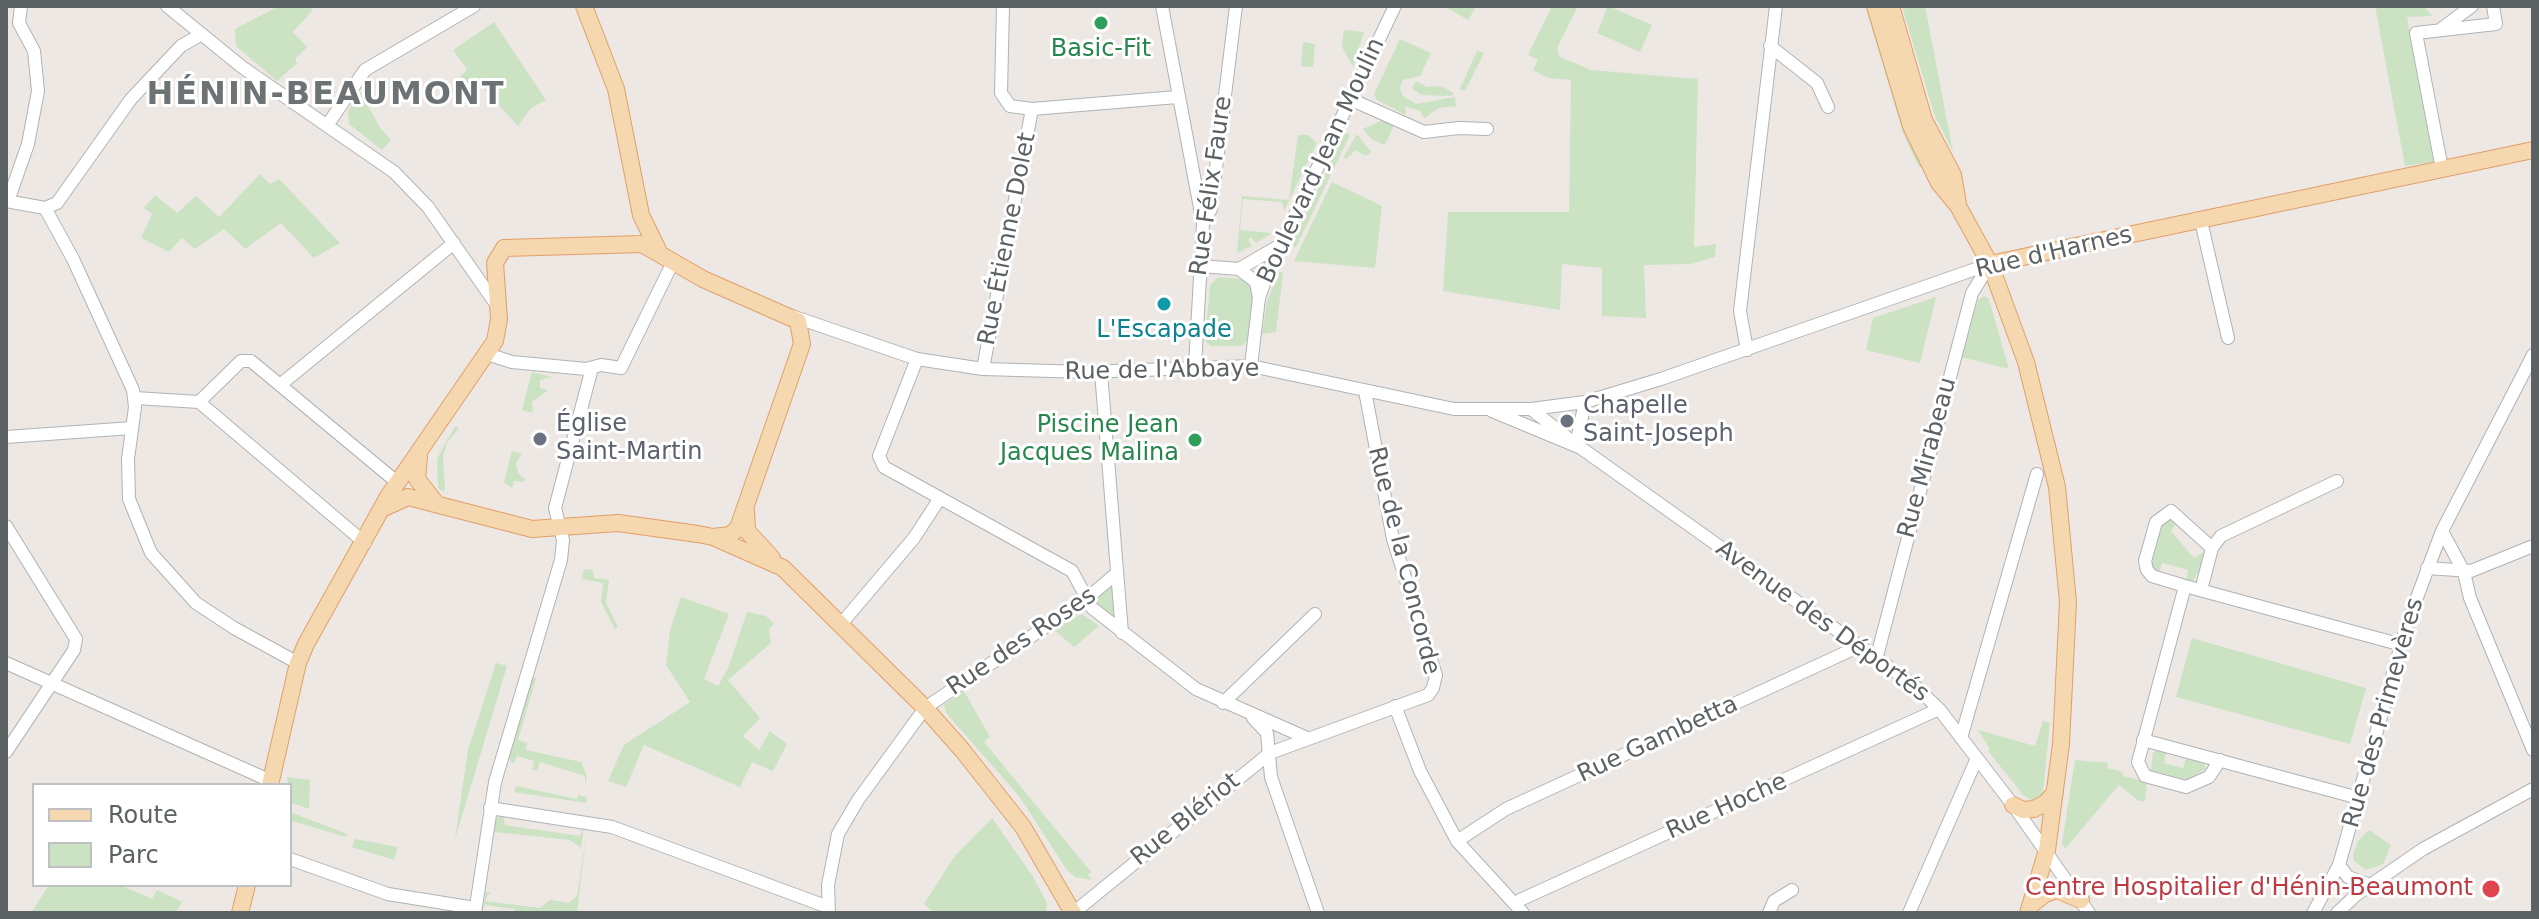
<!DOCTYPE html>
<html>
<head>
<meta charset="utf-8">
<style>
  body { margin:0 }
  #map { position:relative; width:2539px; height:919px; overflow:hidden; background:#ede8e4; font-family:"DejaVu Sans",sans-serif }
  canvas { display:block }
  .frame { position:absolute; inset:0; border:8px solid #5c6163; pointer-events:none }
  .legend { position:absolute; left:32px; top:783px; width:260px; height:104px; box-sizing:border-box; background:#fff; border:2px solid #bec0c1; margin:0; padding:10px 14px; list-style:none; font-size:24px; color:#5c6163 }
  .legend li { display:flex; align-items:center; gap:16px; height:40px }
  .legend b { width:40px; border:2px solid #bec0c1 }
</style>
</head>
<body>
<div id="map">
<canvas width="2539" height="919"></canvas>
<div class="frame"></div>
<ul class="legend">
<li><b style="height:10px;background:#f6d8b0"></b>Route</li>
<li><b style="height:22px;background:#cbe2c3"></b>Parc</li>
</ul>
</div>
<script>
const ctx = document.querySelector('canvas').getContext('2d');
ctx.lineJoin = 'round';
function paint(path, color) { ctx.fillStyle = color; ctx.fill(path, 'evenodd'); }
const toPath = rows => new Path2D(rows.map(r => 'M' + r).join(''));
function strokePath(path, color, width, dash) { ctx.strokeStyle = color; ctx.lineWidth = width; ctx.lineCap = dash ? 'butt' : 'round'; ctx.setLineDash(dash || []); ctx.stroke(path); }
function drawText(font, color, halo, rows, align = 'center') {
  ctx.font = font + ' "DejaVu Sans",sans-serif'; ctx.lineWidth = 6; ctx.setLineDash([]); ctx.textBaseline = 'middle'; ctx.strokeStyle = halo; ctx.fillStyle = color; for (const [text, x, y, turn = 0] of rows) {
    ctx.save(); ctx.translate(x, y); ctx.rotate((+turn || 0) * Math.PI / 180); ctx.textAlign = isNaN(turn) ? turn : align; if (halo) ctx.strokeText(text, 0, 0); ctx.fillText(text, 0, 0); ctx.restore();
  }
}
const green = toPath([
  [279,6,310,6,313,10,293,32,307,47,295,59,297,63,277,81,236,46,235,29],
  [1444,6,1476,6,1476,7,1468,20],
  [1552,6,1578,6,1557,48,1560,57,1591,70,1698,79,1694,247,1716,244,1715,257,1690,264,1644,265,1646,318,1602,316,1602,268,1562,264,1560,310,1443,291,1448,212,1569,212,1571,80,1548,78,1533,70,1538,60,1528,55],
  [1608,6,1652,25,1640,52,1597,33],
  [1865,6,1868,6,1924,167,1919,167,1903,133],
  [1902,6,1925,6,1953,152,1934,114],
  [2375,6,2424,6,2432,16,2407,17,2434,162,2405,166],
  [494,22,546,100,531,108,518,126,477,82,459,100,450,90,467,69,453,50],
  [1344,30,1364,32,1353,67,1342,47],
  [1400,39,1431,53,1420,76,1403,80,1400,88,1403,96,1416,104,1455,97,1456,106,1439,108,1424,118,1420,111,1405,106,1406,115,1377,100,1374,94],
  [1303,42,1315,44,1313,67,1301,66],
  [1477,51,1484,53,1465,91,1460,89],
  [1416,81,1427,87,1441,86,1454,93,1451,96,1421,95,1412,88],
  [360,92,381,129,391,140,382,150,349,124,348,111],
  [1383,120,1394,125,1385,145,1371,139,1363,129],
  [1340,130,1350,135,1296,247,1291,245,1332,160],
  [1357,134,1371,152,1366,156,1355,150,1347,159,1343,158],
  [1298,135,1308,135,1317,143,1284,211,1282,202,1243,199,1240,230,1272,233,1256,243,1251,237,1248,239,1252,246,1237,253,1242,196,1289,200],
  [260,174,270,184,279,179,340,243,314,258,281,223,245,249,224,229,195,249,182,238,169,252,141,238,152,214,144,208,155,195,177,213,196,196,219,217],
  [1332,182,1382,206,1375,268,1294,261],
  [1279,272,1283,273,1276,332,1262,334,1267,301],
  [1218,277,1244,279,1254,293,1247,341,1241,346,1210,346,1205,340,1210,285],
  [1984,296,1989,299,2009,369,1961,357,1978,300],
  [1936,297,1920,363,1866,350,1873,318],
  [532,372,552,377,540,380,540,388,548,390,532,402,533,413,522,410],
  [455,426,459,428,447,443,443,456,445,490,442,491,438,488,437,459],
  [512,451,522,454,516,463,518,473,525,479,524,482,514,481,512,488,504,482],
  [2168,519,2177,522,2171,531,2194,558,2203,552,2202,565,2193,581,2186,581,2188,570,2162,563,2159,573,2151,567,2161,526],
  [584,569,593,570,594,578,609,580,606,603,618,627,615,629,601,602,603,583,582,579],
  [1111,586,1114,586,1117,620,1091,600],
  [681,597,729,614,704,679,718,686,729,666,747,612,766,616,774,624,769,629,771,643,728,680,760,718,743,736,759,750,770,731,787,744,773,771,752,762,740,787,644,745,626,787,608,781,624,745,690,702,666,665,670,630],
  [1082,614,1099,626,1074,647,1053,629],
  [2192,638,2366,688,2350,744,2176,697],
  [496,663,507,666,455,839,468,750],
  [532,677,536,678,518,740,527,743,526,750,581,762,587,776,585,785,585,776,540,762,537,771,532,769,534,761,517,756,514,764,511,762,509,757],
  [964,691,990,737,984,742,1091,872,1088,875,1092,880,1075,877,1067,870,1019,796,946,713,944,705],
  [2043,721,2050,723,2043,791,2040,797,2032,800,2024,796,1988,751,1990,749,1978,730,2035,746],
  [2159,750,2166,752,2164,763,2183,768,2186,758,2203,762,2206,769,2186,780,2151,770,2153,752],
  [2075,760,2108,763,2107,768,2123,772,2123,776,2147,782,2145,801,2139,801,2119,785,2065,849,2062,843],
  [287,777,310,780,309,809,290,802],
  [516,786,577,799,578,795,587,797,586,803,514,792],
  [290,812,347,834,346,837,292,821],
  [503,815,505,825,579,836,584,827,581,848,570,840,495,832,495,819],
  [992,818,1032,875,1047,903,1046,913,934,913,924,904,954,857],
  [587,830,577,911,514,913,514,909,485,905,481,913,486,892,490,892,485,901,540,908,550,900,569,903,577,896],
  [2369,830,2391,845,2383,864,2366,870,2354,861,2353,855,2358,841],
  [355,839,398,847,394,860,352,847],
  [49,885,120,885,152,899,157,890,182,902,175,913,31,913]
]);
const minor = toPath([
  [167,6,242,67,394,172,428,207,498,307],
  [1003,6,1001,93,1010,106,1032,109,1177,97],
  [1162,6,1203,224],
  [2441,29,2472,6],
  [1770,46,1817,83,1828,107],
  [1350,99,1424,132,1459,128,1487,129],
  [328,124,365,70,474,6],
  [2442,169,2416,33,2496,24,2493,6],
  [6,201,45,208,57,203,131,99,181,46,202,34],
  [8,201,28,144,38,91,34,51,19,23,21,6],
  [45,208,73,259,133,390,135,407,128,459,129,499,151,553,196,603,234,628,298,663],
  [2201,221,2228,338],
  [1200,266,1239,269,1256,282,1259,298],
  [1239,269,1277,247],
  [792,316,917,359,983,369,1086,372,1251,366,1454,409,1531,409,1585,402,1661,379,1990,264],
  [1747,350,1740,311,1776,6],
  [487,354,512,362,586,369,601,365,621,368,673,262],
  [917,359,879,456,884,467,1072,571,1092,608,1196,689,1307,738],
  [1195,366,1203,224,1211,209,1236,6],
  [1251,366,1259,298,1269,269,1395,6],
  [983,369,1032,109],
  [1101,372,1122,633],
  [280,385,454,243],
  [135,398,199,402,365,543],
  [199,402,241,361,251,361,398,483],
  [1531,409,1574,443],
  [1492,411,1581,448,1914,685,1939,709,2013,805,2089,913],
  [6,437,132,428],
  [1576,445,1585,402],
  [6,526,76,639,74,650,6,752],
  [2442,531,2464,572,2470,598,2533,750],
  [2212,548,2171,511,2156,522,2145,561,2147,570,2152,576,2185,586,2402,645],
  [2427,568,2471,571,2533,546],
  [2185,586,2138,762,2145,776,2186,787,2209,777,2220,760],
  [2201,590,2212,548,2221,536,2337,481],
  [841,624,914,538,940,498],
  [1877,656,1972,293,1990,264],
  [6,663,271,781],
  [1223,703,1315,614],
  [1395,706,1420,771,1457,841,1523,913],
  [1253,718,1267,733,1271,777,1318,913],
  [1961,738,2037,474],
  [2143,740,2359,798],
  [490,808,612,827,828,907],
  [1457,841,1506,809,1862,645],
  [290,859,388,894,475,908],
  [2339,865,2348,877,2370,885],
  [1516,905,1520,900,1939,709],
  [475,913,495,782,561,560,563,540,555,508,592,368],
  [829,913,828,885,838,834,858,800,925,708,1085,600,1117,573],
  [1073,913,1270,753,1428,695,1433,688,1436,675,1393,539,1365,391],
  [1769,913,1774,901,1792,890],
  [1909,913,1977,758],
  [2313,913,2339,865,2407,624,2442,531,2533,355],
  [2337,913,2356,895,2423,849,2533,789]
]);
const major = toPath([
  [584,6,616,89,641,215,658,250],
  [1875,6,1911,126,1939,183,1958,206,1990,264,2026,362,2057,487,2068,602,2061,744,2047,850,2028,913],
  [1891,6,1924,120,1953,175,1958,204],
  [1990,264,2533,150],
  [419,456,417,479,435,502],
  [386,507,408,497,532,529,618,523,698,534,713,537,783,568,925,708,963,751,1023,827,1073,913],
  [746,511,747,531,772,558],
  [270,785,298,663,306,644,389,495,495,341,499,319,495,263,504,248,642,244,703,279,798,321,802,344,738,528,730,535,713,537],
  [2013,805,2023,810,2034,809,2046,803,2055,792],
  [2031,905,2045,894,2057,890,2081,900],
  [240,913,247,885]
]);
const markers = [
  [1101,23,8,"#2e9e5b"],
  [1164,304,8,"#0f9aa8"],
  [1567,421,8,"#6b7280"],
  [540,439,8,"#6b7280"],
  [1195,440,8,"#2e9e5b"],
  [2491,889,10,"#e0444e"]
];
const leisureNames = [
  ["Basic-Fit",1101,50],
  ["Piscine Jean",1179,426,"right"],
  ["Jacques Malina",1179,454,"right"]
];
const streetNames = [
  ["Boulevard Jean Moulin",1322,161,-65],
  ["Rue Félix Faure",1212,186,-82],
  ["Rue Étienne Dolet",1008,239,-79],
  ["Rue d'Harnes",2054,253,-13],
  ["Rue de l'Abbaye",1162,371,-1],
  ["Rue Mirabeau",1928,458,-75],
  ["Rue de la Concorde",1403,561,76],
  ["Avenue des Déportés",1822,622,36],
  ["Rue des Roses",1022,642,-34],
  ["Rue des Primevères",2384,713,-74],
  ["Rue Gambetta",1658,740,-25],
  ["Rue Hoche",1727,807,-24],
  ["Rue Blériot",1186,820,-39]
];
const cultureNames = [
  ["L'Escapade",1164,331]
];
const worshipNames = [
  ["Chapelle",1583,407],
  ["Saint-Joseph",1583,435],
  ["Église",556,425],
  ["Saint-Martin",556,453]
];
const healthNames = [
  ["Centre Hospitalier d'Hénin-Beaumont",2473,889]
];
const districtNames = [
  ["HÉNIN-BEAUMONT",326,96]
];
paint(green, '#cbe2c3');
strokePath(minor, '#afb3b5', 14);
strokePath(major, '#e29e68', 18);
strokePath(minor, '#fff', 12);
strokePath(major, '#f6d8b0', 16);
for (const [x, y, r, color] of markers) { const dot = new Path2D(); dot.arc(x, y, r, 0, 2 * Math.PI); ctx.fillStyle = color; ctx.fill(dot); strokePath(dot, '#fff', 3); }
drawText('24px', '#27864d', '#fff', leisureNames);
drawText('24px', '#5c6163', '#fff', streetNames);
drawText('24px', '#0d838f', '#fff', cultureNames);
drawText('24px', '#5b616d', '#fff', worshipNames, 'left');
drawText('24px', '#be3a42', '#fff', healthNames, 'right');
ctx.letterSpacing = '2px';
drawText('bold 32px', '#6d7375', '#fff', districtNames);
ctx.letterSpacing = '0px';
</script>
</body>
</html>
